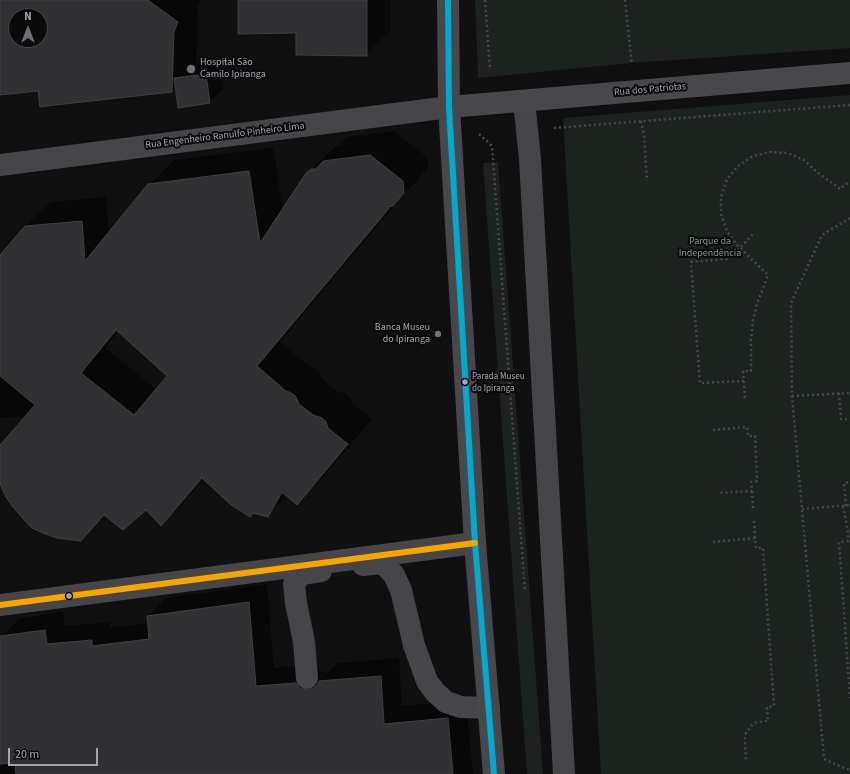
<!DOCTYPE html>
<html>
<head>
<meta charset="utf-8">
<style>
  body { margin:0 }
  #map { position:relative; width:850px; height:774px; overflow:hidden; background:#101011; font-family:"Source Sans 3",sans-serif }
  canvas { display:block }
  .north { position:absolute; left:8px; top:8px; width:40px; height:40px; box-sizing:border-box; background:#0b0b0c; border:1px solid #47484e; border-radius:50%; rotate:0deg; font-size:11px; font-weight:700; line-height:16px; text-align:center; color:#a2a4b0 }
  .north::after { content:''; display:block; margin:auto; width:14px; height:18px; background:#6f7078; clip-path:polygon(50% 0,100% 100%,50% 72%,0 100%) }
  .scale { position:absolute; left:8px; top:748px; width:90px; height:18px; box-sizing:border-box; border:2px solid #a2a4b0; border-top:0; padding-left:5px; font-size:12px; line-height:14px; white-space:nowrap; color:#a2a4b0; -webkit-text-stroke:3px #0b0b0c; paint-order:stroke }
</style>
</head>
<body>
<div id="map">
<canvas width="850" height="774"></canvas>
<div class="north">N</div>
<div class="scale">20 m</div>
</div>
<script>
const ctx = document.querySelector('canvas').getContext('2d');
ctx.lineJoin = 'round';
function paint(path, color) { ctx.fillStyle = color; ctx.fill(path, 'evenodd'); }
const toPath = rows => new Path2D(rows.map(r => 'M' + r).join(''));
function strokePath(path, color, width, dash) { ctx.strokeStyle = color; ctx.lineWidth = width; ctx.lineCap = dash ? 'butt' : 'round'; ctx.setLineDash(dash || []); ctx.stroke(path); }
function drawText(font, color, halo, rows, align = 'center') {
  ctx.font = font + ' "Source Sans 3",sans-serif'; ctx.lineWidth = 4; ctx.setLineDash([]); ctx.textBaseline = 'middle'; ctx.strokeStyle = halo; ctx.fillStyle = color; for (const [text, x, y, turn = 0] of rows) {
    ctx.save(); ctx.translate(x, y); ctx.rotate((+turn || 0) * Math.PI / 180); ctx.textAlign = isNaN(turn) ? turn : align; if (halo) ctx.strokeText(text, 0, 0); ctx.fillText(text, 0, 0); ctx.restore();
  }
}
const green = toPath([
  [475,0,850,0,850,48,631,63,478,78],
  [850,95,850,774,601,774,563,118],
  [497,162,498,162,543,774,527,774,483,163]
]);
const shadow = toPath([
  [0,0,201,0,198,7,196,63,220,60,224,88,210,102,176,86,172,91,39,90,0,94],
  [16,16,40,16,40,40,16,40],
  [239,0,391,0,391,30,366,55,297,32],
  [394,131,427,157,428,167,417,181,404,194,280,341,310,367,314,368,318,371,323,380,337,391,346,394,350,398,353,404,372,419,321,479,297,503,287,495,267,516,254,512,250,516,204,479,185,500,161,525,146,509,106,515,81,540,0,480,0,447,26,417,0,418,0,257,26,226,51,202,106,197,109,234,149,185,174,160,273,148,283,210,307,174,337,145,340,145,348,137],
  [119,331,168,376,157,390,105,348],
  [267,584,274,668,314,665,315,667,320,671,327,673,329,672,338,663,399,658,402,706,466,700,473,774,0,774,0,638,20,618,63,612,65,626,110,622,110,628,149,623,148,617,166,598]
]);
const building = toPath([
  [0,0,148,0,178,22,174,32,172,92,55,105,40,107,38,91,0,95,0,0],
  [16,16,40,16,40,40,16,40,16,16],
  [238,0,367,0,367,56,296,55,296,33,238,34,238,0],
  [206,74,210,103,178,108,174,78,206,74],
  [370,155,403,181,404,193,392,207,391,206,257,366,286,391,289,392,294,395,296,397,299,404,313,415,322,418,326,422,328,428,348,444,297,505,282,492,268,517,253,513,250,517,230,504,202,478,161,526,146,510,123,530,104,515,81,541,57,538,43,533,32,528,28,524,12,506,6,497,0,484,0,445,35,405,0,376,0,255,25,226,82,221,85,261,148,184,249,171,260,243,306,173,311,169,316,169,323,161,370,155],
  [116,330,167,376,134,415,81,373,116,330],
  [249,602,256,686,296,683,297,685,301,689,308,690,314,688,318,684,319,681,381,676,384,724,448,718,453,774,16,774,15,763,0,764,0,636,45,630,47,644,92,640,92,646,149,639,147,616,249,602]
]);
const path = toPath([
  [485,0,490,69],
  [625,0,632,65],
  [641,121,644,135,647,181],
  [554,128,850,105],
  [479,134,492,146,525,592],
  [850,218,822,235,791,303,792,396,824,759,841,767,850,770],
  [744,381,700,383,691,262,727,259,740,248,754,233],
  [839,393,841,419,850,419],
  [792,396,850,393],
  [745,398,743,371,751,371,751,341,753,320,757,304,768,275,737,245,727,231,721,214,721,197,727,179,738,166,753,156,770,152,788,153,804,160,817,172,840,189,850,181],
  [713,430,747,427,748,436,755,436,757,481,751,482,752,491,717,493],
  [752,491,753,510],
  [843,506,848,532,848,541,839,542,850,698],
  [846,506,844,483,850,482],
  [802,509,850,505],
  [754,521,755,538],
  [713,542,755,538,756,548,763,548,774,706,767,707,768,721,758,722,753,724,746,733,745,738,746,762]
]);
const minor = toPath([
  [524,101,530,159,564,774],
  [0,165,449,107],
  [363,565,383,563,394,575,401,590,414,645,427,681,435,692,446,702,461,707,489,708],
  [0,605,475,543],
  [307,678,304,642,296,603,294,584,301,574,321,571]
]);
const major = toPath([
  [448,0,449,107,475,543,494,774],
  [449,107,850,73]
]);
const bus1 = toPath([
  [448,0,449,107,475,543,494,774]
]);
const bus2 = toPath([
  [0,605,475,543]
]);
const markers = [
  [191,69,5,"#6f7078"],
  [438,334,4,"#6f7078"],
  [465,382,3.5,"#a2a4b0"],
  [69,596,3.5,"#a2a4b0"]
];
const busNames = [
  ["Parada Museu",472,377],
  ["do Ipiranga",472,389]
];
const poiNames = [
  ["Hospital São",200,63],
  ["Camilo Ipiranga",200,75],
  ["Banca Museu",430,328,"right"],
  ["do Ipiranga",430,340,"right"]
];
const streetNames = [
  ["Rua dos Patriotas",650,90,-5],
  ["Rua Engenheiro Ranulfo Pinheiro Lima",225,136,-7]
];
const parkNames = [
  ["Parque da",710,242],
  ["Independência",710,254]
];
paint(green, '#1c221e');
paint(shadow, '#0007');
paint(building, '#313133');
strokePath(building, '#404044', 1);
strokePath(path, '#48484b', 2.5, [2, 3]);
strokePath(minor, '#46464a', 22);
strokePath(major, '#48484c', 22);
strokePath(bus1, '#00a9ce', 6);
strokePath(bus2, '#f7a600', 6);
for (const [x, y, r, color] of markers) { const dot = new Path2D(); dot.arc(x, y, r, 0, 2 * Math.PI); ctx.fillStyle = color; ctx.fill(dot); strokePath(dot, '#0b0b0c', 1.5); }
drawText('9px', '#a2a4b0', '#0b0b0c', busNames, 'left');
drawText('10px', '#a2a4b0', '#0b0b0c', poiNames, 'left');
drawText('10px', '#a2a4b0', '#0b0b0c', streetNames);
drawText('10px', '#7a9a81', '#0b0b0c', parkNames);
</script>
</body>
</html>
